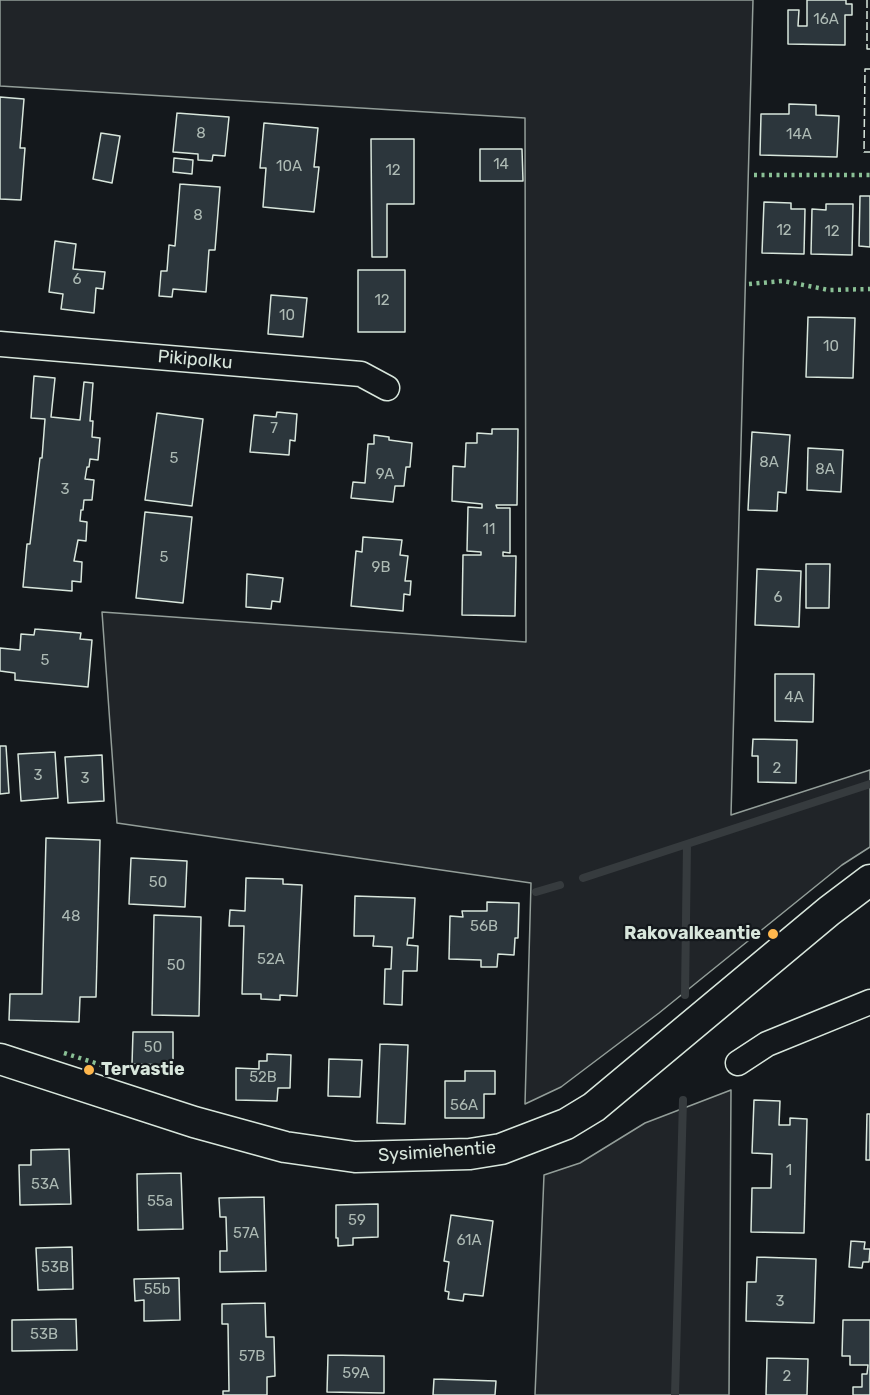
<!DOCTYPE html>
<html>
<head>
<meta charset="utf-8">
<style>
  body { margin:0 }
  canvas { display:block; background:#14181c }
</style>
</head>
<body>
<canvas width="870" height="1395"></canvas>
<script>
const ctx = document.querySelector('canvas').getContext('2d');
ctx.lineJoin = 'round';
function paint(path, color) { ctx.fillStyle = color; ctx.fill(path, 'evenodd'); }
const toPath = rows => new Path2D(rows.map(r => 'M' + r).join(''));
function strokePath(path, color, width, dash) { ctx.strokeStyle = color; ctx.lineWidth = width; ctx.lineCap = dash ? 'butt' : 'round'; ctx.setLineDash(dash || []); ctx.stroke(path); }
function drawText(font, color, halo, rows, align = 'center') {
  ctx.font = font + ' Rubik,sans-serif'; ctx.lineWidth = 4.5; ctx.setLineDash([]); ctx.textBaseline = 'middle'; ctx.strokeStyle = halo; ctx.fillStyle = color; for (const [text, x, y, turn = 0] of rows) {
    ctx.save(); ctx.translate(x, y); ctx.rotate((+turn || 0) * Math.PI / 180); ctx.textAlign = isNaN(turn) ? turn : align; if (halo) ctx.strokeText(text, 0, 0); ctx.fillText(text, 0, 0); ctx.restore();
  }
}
const green = toPath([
  [0,0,753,0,731,815,870,770,870,847,842,865,659,1013,561,1087,525,1104,531,883,117,823,102,612,526,642,525,118,0,86,0,0],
  [731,1090,729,1395,535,1395,544,1175,580,1163,645,1123,731,1090]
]);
const stream = toPath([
  [583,878,870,784],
  [536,892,560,885],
  [685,995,687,845],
  [675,1395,683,1100]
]);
const building = toPath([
  [807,0,846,0,846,4,852,4,852,15,845,15,845,45,788,44,788,10,799,10,798,26,807,26,807,0],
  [0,97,24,99,20,148,25,148,21,200,0,199,0,97],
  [789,104,816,105,816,115,839,116,837,157,760,155,761,114,789,114,789,104],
  [177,113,229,117,225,156,213,155,212,161,198,160,198,154,173,152,177,113],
  [264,123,318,128,314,167,319,167,314,212,263,207,266,168,260,168,264,123],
  [101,133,120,136,112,183,93,179,101,133],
  [371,139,414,139,414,204,387,204,387,257,372,257,371,139],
  [480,149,522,149,523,181,480,181,480,149],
  [174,158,193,160,192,174,173,172,174,158],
  [180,184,220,187,215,250,209,250,206,292,173,289,172,297,159,296,161,271,167,271,169,245,175,246,180,184],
  [860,196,870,196,870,247,859,246,860,196],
  [764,202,791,203,791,209,805,209,804,254,762,253,764,202],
  [826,204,853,204,852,255,811,254,812,209,826,210,826,204],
  [55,241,76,244,73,269,105,272,103,289,96,288,94,313,61,309,63,294,49,292,55,241],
  [358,270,405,270,405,332,358,332,358,270],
  [271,295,307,298,303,337,268,334,271,295],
  [808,317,855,318,853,378,806,377,808,317],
  [34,376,55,378,51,417,80,420,84,382,93,383,90,421,93,421,92,437,100,438,98,460,90,459,89,467,87,467,85,479,94,480,92,500,84,500,83,510,81,510,80,521,87,522,86,541,78,540,74,561,82,562,81,582,72,581,72,591,23,587,27,544,30,544,40,458,42,458,45,419,31,418,34,376],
  [277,412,297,414,295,441,290,440,289,455,250,452,254,415,276,417,277,412],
  [157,413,203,419,192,506,145,500,157,413],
  [492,429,518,429,517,505,496,505,497,508,510,508,510,553,503,552,503,556,516,556,515,616,462,615,463,555,481,555,481,552,467,551,468,507,482,508,482,504,452,501,453,466,465,467,466,443,477,443,477,433,492,434,492,429],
  [752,432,790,435,786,493,778,492,777,511,748,510,752,432],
  [374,435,389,437,389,440,412,443,410,467,406,467,404,486,395,486,393,502,351,498,353,482,365,483,368,444,374,444,374,435],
  [808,448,843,450,841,492,807,490,808,448],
  [145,512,192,517,183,603,136,598,145,512],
  [363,537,402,540,400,555,408,556,405,581,411,581,410,595,404,594,403,611,351,606,356,551,362,552,363,537],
  [806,564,830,564,829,608,806,608,806,564],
  [757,569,801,571,799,627,755,625,757,569],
  [247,574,283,578,280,602,272,601,271,609,246,607,247,574],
  [35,629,81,633,80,639,92,640,88,687,15,680,15,673,0,671,0,648,20,650,21,634,34,635,35,629],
  [775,674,814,674,813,722,775,721,775,674],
  [753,739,797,740,796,783,758,782,758,756,752,756,753,739],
  [0,746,6,746,9,793,0,794,0,746],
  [55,752,58,798,21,801,18,754,55,752],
  [102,755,104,801,68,803,65,757,102,755],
  [46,838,100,840,96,997,80,997,79,1022,9,1020,10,994,42,994,46,838],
  [131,858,187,861,185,907,129,904,131,858],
  [246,878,283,879,283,884,302,885,297,996,280,995,280,1000,261,999,261,994,242,994,244,926,229,926,230,910,245,911,246,878],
  [355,896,415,898,413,938,408,938,407,945,418,946,417,971,403,971,402,1005,384,1004,385,969,391,969,392,947,373,946,374,936,354,936,355,896],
  [487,902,519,903,518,938,515,938,514,955,498,954,497,967,481,967,481,960,449,959,450,916,463,917,462,911,487,911,487,902],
  [154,915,201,917,199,1016,152,1015,154,915],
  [133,1032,173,1032,173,1065,132,1064,133,1032],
  [380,1044,408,1045,405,1124,377,1123,380,1044],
  [267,1054,291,1055,290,1088,278,1088,277,1101,236,1100,236,1068,259,1069,259,1061,267,1061,267,1054],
  [329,1059,362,1060,360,1097,328,1096,329,1059],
  [465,1071,495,1071,495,1094,484,1094,484,1118,445,1118,445,1081,465,1081,465,1071],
  [754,1100,780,1101,779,1125,790,1125,790,1118,807,1119,804,1233,751,1232,752,1188,771,1188,772,1154,752,1153,754,1100],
  [867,1114,870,1114,870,1160,866,1160,867,1114],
  [69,1149,71,1204,20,1205,19,1165,31,1165,31,1150,69,1149],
  [181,1173,183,1229,138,1230,137,1174,181,1173],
  [264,1197,266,1271,220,1272,220,1251,227,1251,226,1217,220,1217,219,1198,264,1197],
  [378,1204,378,1237,353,1238,353,1245,338,1246,338,1238,336,1238,336,1205,378,1204],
  [451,1215,493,1221,483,1296,464,1294,463,1301,448,1299,449,1292,445,1291,449,1262,444,1261,451,1215],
  [851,1241,865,1242,864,1249,870,1249,869,1262,863,1262,862,1268,849,1267,851,1241],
  [72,1247,73,1289,38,1290,36,1248,72,1247],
  [757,1257,816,1259,814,1323,746,1321,747,1282,756,1282,757,1257],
  [179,1278,180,1320,144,1321,144,1300,135,1301,134,1279,179,1278],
  [265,1303,266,1337,274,1337,275,1376,267,1377,267,1395,223,1395,223,1391,229,1391,228,1324,222,1324,222,1304,265,1303],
  [76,1319,77,1350,12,1351,12,1320,76,1319],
  [843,1320,870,1320,870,1395,853,1395,853,1387,862,1387,862,1374,867,1374,868,1365,850,1365,850,1356,842,1356,843,1320],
  [328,1355,384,1356,384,1393,327,1392,328,1355],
  [767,1358,808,1359,807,1395,766,1395,767,1358],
  [434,1379,496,1381,495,1395,433,1395,434,1379]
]);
const minor = toPath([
  [0,344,361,374,387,388],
  [738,1063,767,1044,870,1002]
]);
const tertiary = toPath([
  [0,1059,194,1122,285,1147,355,1157,470,1154,501,1149,566,1124,594,1107,829,911,870,880]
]);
const hedge = toPath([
  [754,175,870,175],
  [749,284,783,281,829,290,870,289],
  [64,1053,111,1068]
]);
const fence = toPath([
  [867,0,867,49,870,49],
  [870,69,865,69,864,152,870,152]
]);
const markers = [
  [773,934,6,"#ffb74d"],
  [89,1070,6,"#ffb74d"]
];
const numberNames = [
  ["16A",826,20],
  ["8",201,134],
  ["14A",799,135],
  ["14",501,165],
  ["10A",289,167],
  ["12",393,171],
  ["8",198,216],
  ["12",784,231],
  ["12",832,232],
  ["6",77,280],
  ["12",382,301],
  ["10",287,316],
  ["10",831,347],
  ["7",274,429],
  ["5",174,459],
  ["8A",769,463],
  ["8A",825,470],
  ["9A",385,475],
  ["3",65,490],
  ["11",489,530],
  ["5",164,558],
  ["9B",381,568],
  ["6",778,598],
  ["5",45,661],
  ["4A",794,698],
  ["2",777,769],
  ["3",38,776],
  ["3",85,779],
  ["50",158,883],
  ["48",71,917],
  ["56B",484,927],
  ["52A",271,960],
  ["50",176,966],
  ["50",153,1048],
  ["52B",263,1078],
  ["56A",464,1106],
  ["1",789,1171],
  ["53A",45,1185],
  ["55a",160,1202],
  ["59",357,1221],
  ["57A",246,1234],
  ["61A",469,1241],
  ["53B",55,1268],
  ["55b",157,1290],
  ["3",780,1302],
  ["53B",44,1335],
  ["57B",252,1357],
  ["59A",356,1374],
  ["2",787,1377]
];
const streetNames = [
  ["Pikipolku",195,360,5],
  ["Sysimiehentie",437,1152,-4]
];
const poiNames = [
  ["Rakovalkeantie",761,934],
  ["Tervastie",101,1070,"left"]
];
paint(green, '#202428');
strokePath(green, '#939e99', 1.5);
strokePath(stream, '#363b3e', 8);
paint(building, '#2c363c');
strokePath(building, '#d8e6dc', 1.5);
strokePath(minor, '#d8e6dc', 27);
strokePath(tertiary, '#d8e6dc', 33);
strokePath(minor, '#14181c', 24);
strokePath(tertiary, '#14181c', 30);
strokePath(hedge, '#8ac095', 4.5, [3, 4.5]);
strokePath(fence, '#d8e6dc', 1.5, [8, 3]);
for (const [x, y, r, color] of markers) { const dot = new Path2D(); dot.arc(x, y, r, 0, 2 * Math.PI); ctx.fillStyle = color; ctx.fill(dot); strokePath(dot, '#14181c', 2); }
drawText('15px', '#adbab4', null, numberNames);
drawText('18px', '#d8e6dc', '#14181c', streetNames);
drawText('bold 18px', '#d8e6dc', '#14181c', poiNames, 'right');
</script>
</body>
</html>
